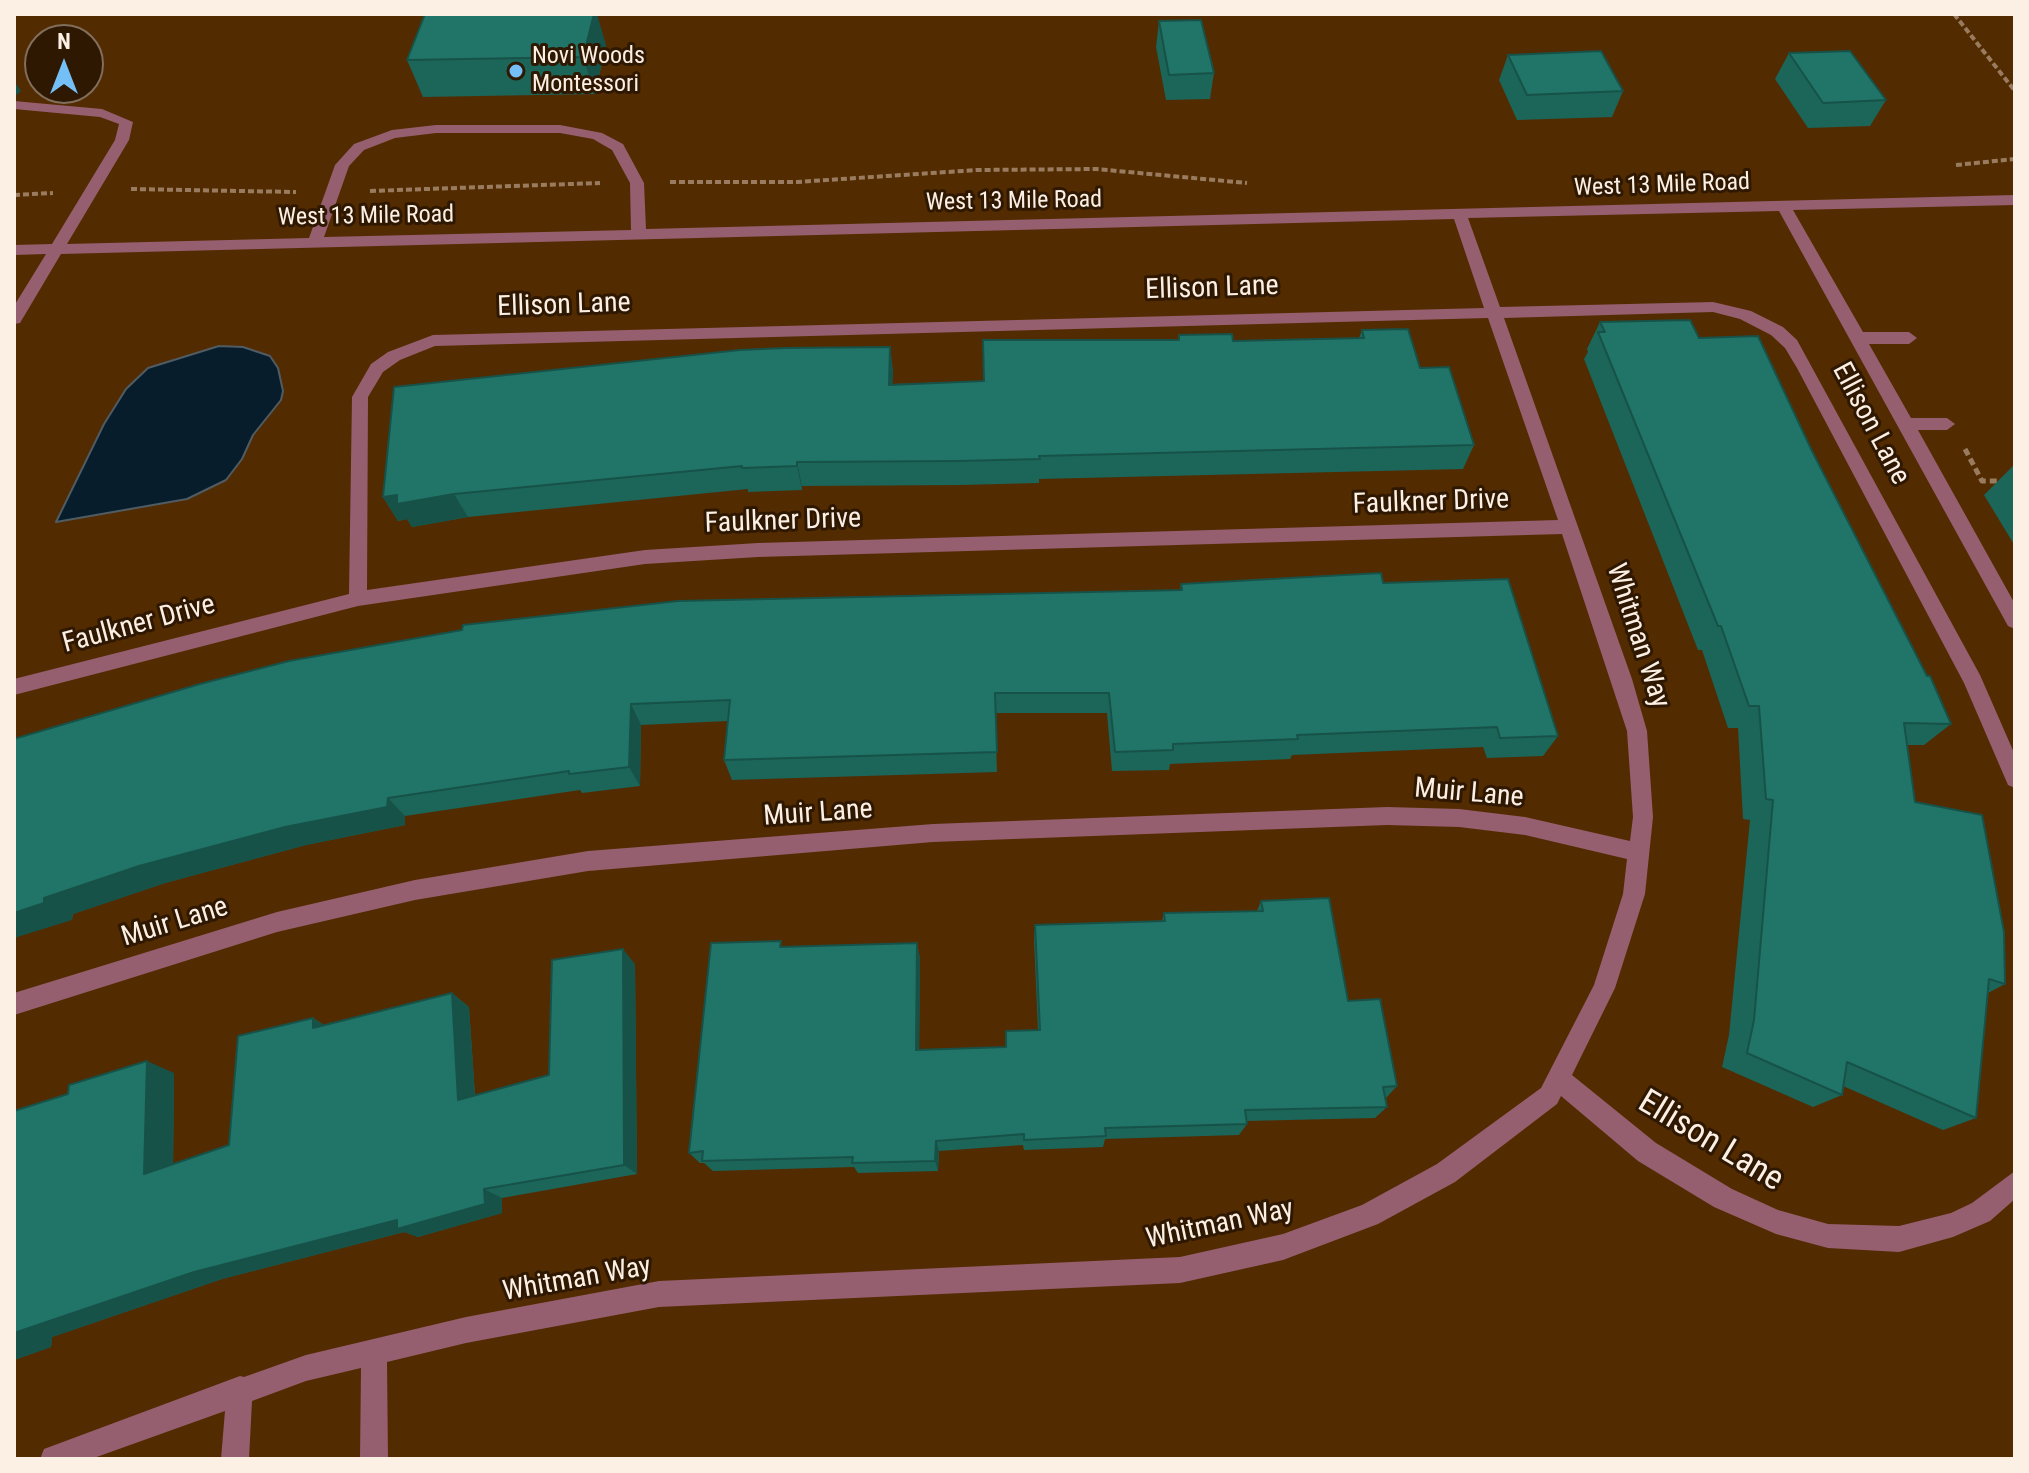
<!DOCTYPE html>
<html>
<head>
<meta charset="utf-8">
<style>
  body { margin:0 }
  #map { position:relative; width:2029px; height:1473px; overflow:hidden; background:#532b00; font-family:"Roboto Condensed",sans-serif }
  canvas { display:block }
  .frame { position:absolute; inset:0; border:16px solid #fcefe4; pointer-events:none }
  .north { position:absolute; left:24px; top:24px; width:80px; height:80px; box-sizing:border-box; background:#2f1802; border:2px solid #816e5c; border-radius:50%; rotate:0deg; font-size:22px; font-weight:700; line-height:32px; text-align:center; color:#fcefe4 }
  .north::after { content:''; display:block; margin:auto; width:28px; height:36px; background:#74c0f6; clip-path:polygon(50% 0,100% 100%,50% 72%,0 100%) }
</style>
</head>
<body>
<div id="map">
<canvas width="2029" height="1473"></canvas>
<div class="frame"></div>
<div class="north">N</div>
</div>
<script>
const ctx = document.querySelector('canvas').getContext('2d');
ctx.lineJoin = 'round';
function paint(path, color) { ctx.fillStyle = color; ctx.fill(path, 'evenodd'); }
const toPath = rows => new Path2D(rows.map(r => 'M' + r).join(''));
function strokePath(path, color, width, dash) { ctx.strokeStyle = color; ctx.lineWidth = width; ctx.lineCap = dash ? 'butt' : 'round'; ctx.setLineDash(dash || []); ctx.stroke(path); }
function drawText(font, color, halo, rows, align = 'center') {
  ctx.font = font + ' "Roboto Condensed",sans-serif'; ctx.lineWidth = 6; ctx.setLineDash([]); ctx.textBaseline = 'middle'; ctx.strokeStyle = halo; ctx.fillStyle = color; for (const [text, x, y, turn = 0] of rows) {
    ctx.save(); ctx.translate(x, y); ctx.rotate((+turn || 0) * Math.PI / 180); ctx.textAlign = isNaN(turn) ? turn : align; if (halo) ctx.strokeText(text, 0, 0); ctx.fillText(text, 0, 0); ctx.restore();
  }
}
const water = toPath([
  [219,346,243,347,270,356,278,368,283,391,281,400,253,435,242,459,226,480,187,499,56,522,104,424,126,389,148,368,219,346]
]);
const pathFar1 = toPath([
  [1954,14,2015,91],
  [1956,165,2015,159],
  [670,182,797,182,977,170,1096,169,1247,183],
  [131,189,296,192],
  [370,191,600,183],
  [14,195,53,193]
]);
const path = toPath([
  [1965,449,1982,481,2015,481]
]);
const minor = toPath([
  [14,101,102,109,133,122,129,140,67,244,309,238,335,165,354,144,392,130,436,125,560,125,602,133,623,144,644,183,646,229,2015,195,2015,205,1793,210,1863,332,1909,332,1917,338,1909,344,1869,344,1911,418,1947,418,1955,424,1947,430,1918,430,2015,604,2015,629,2008,626,1779,211,1468,218,1500,307,1713,302,1751,311,1783,327,1797,340,1980,675,2015,755,2015,788,2008,785,1964,683,1797,368,1785,348,1771,335,1740,319,1713,312,1504,318,1632,679,1647,731,1653,817,1645,894,1615,988,1572,1075,1656,1143,1732,1189,1778,1210,1828,1224,1899,1226,1951,1213,1972,1203,2015,1171,2015,1199,1990,1221,1953,1237,1899,1252,1828,1248,1776,1234,1714,1207,1638,1161,1561,1096,1557,1104,1455,1182,1378,1224,1283,1260,1180,1283,659,1307,466,1343,387,1362,388,1459,360,1459,361,1368,306,1381,252,1401,249,1459,221,1459,225,1411,91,1459,40,1459,44,1449,240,1376,244,1377,306,1355,466,1317,659,1281,1180,1257,1283,1234,1362,1205,1437,1164,1541,1088,1594,985,1623,894,1627,859,1525,835,1459,827,1387,825,933,842,588,871,415,900,277,932,14,1015,14,993,277,912,415,880,588,851,933,824,1387,807,1459,809,1525,817,1630,841,1633,817,1627,731,1562,534,758,557,645,564,358,606,14,695,14,679,349,594,352,397,371,364,388,352,433,335,1484,308,1454,219,61,254,20,323,14,324,14,306,46,254,14,255,14,245,52,244,115,140,119,124,100,117,14,109,14,101],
  [436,133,560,133,593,139,612,150,630,183,631,230,324,237,349,166,364,150,395,138,436,133],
  [1488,318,1558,520,758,543,645,550,367,590,368,397,383,372,400,360,435,346,1488,318]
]);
const wall = toPath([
  [1159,21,1214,73,1210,99,1166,100,1156,47],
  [606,45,595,94,423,97,407,60],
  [1789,53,1886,100,1870,126,1808,128,1775,79],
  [1508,55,1623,91,1612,117,1517,120,1499,80],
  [1600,322,1699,338,1812,451,1951,724,1924,745,1907,745,1915,802,2005,984,1988,993,1976,1118,1943,1130,1843,1086,1842,1095,1813,1107,1722,1067,1729,1035,1750,820,1743,819,1738,728,1728,728,1702,650,1698,650,1584,359,1588,352,1587,349],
  [1362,330,1420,368,1474,445,1463,469,1039,479,1039,483,960,485,802,486,802,490,748,492,748,489,468,517,412,527,407,519,398,521,383,497,890,347,893,372,892,384,984,381,1178,340,1179,335,1233,341,1359,338],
  [2015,464,2015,546,1984,495],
  [1383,583,1558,736,1543,756,1487,758,1483,747,1292,755,1290,759,1170,764,1169,770,1112,771,1107,713,995,713,997,772,732,780,724,760,728,721,641,725,640,786,582,793,580,790,405,816,405,825,306,845,165,883,73,914,72,920,14,739,1180,590,1181,584],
  [1261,901,1348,1001,1397,1086,1386,1098,1387,1107,1375,1118,1246,1121,1247,1124,1239,1135,1105,1139,1103,1147,1024,1150,1023,1145,939,1151,938,1171,858,1173,854,1167,713,1171,704,1163,700,1163,689,1153,783,947,917,943,920,959,919,1050,1006,1047,1038,1030,1034,940,1035,925,1162,921,1164,913,1257,911],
  [635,964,637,1174,502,1198,502,1213,418,1237,404,1232,222,1279,52,1337,51,1347,14,1360,174,1073,173,1164,229,1145,313,1018,324,1025,452,993,469,1007,475,1095,549,1075]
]);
const shadedWall = toPath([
  [594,14,597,14,606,45,595,94,583,57],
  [14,81,21,91,14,97],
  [890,347,893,372,892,409,889,385],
  [797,462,802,486,802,490,797,466],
  [454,494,468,517,412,527,407,519,398,521,383,497,397,495],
  [631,704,641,725,640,786,629,767],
  [388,798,405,816,405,825,306,845,165,883,73,914,72,920,14,938,14,913,44,898,139,866],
  [917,943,920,959,919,1063,916,1050],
  [623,949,635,964,637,1174,624,1165],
  [452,993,469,1007,476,1112,458,1100],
  [313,1018,335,1032,313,1028],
  [147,1061,174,1073,173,1183,144,1174],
  [936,1141,939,1151,938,1171,935,1161],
  [484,1189,502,1198,502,1213,418,1237,404,1232,222,1279,52,1337,51,1347,14,1360,14,1343,17,1332,194,1272]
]);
const building = toPath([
  [425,14,594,14,583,57,407,60,425,14],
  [1201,20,1214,73,1169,75,1159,21,1201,20],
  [1601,51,1623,91,1527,95,1508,55,1601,51],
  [1850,51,1886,100,1823,103,1789,53,1850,51],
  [1690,320,1699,338,1758,336,1812,451,1927,676,1930,676,1951,724,1904,723,1915,802,1982,815,2004,932,2005,984,1989,979,1976,1118,1847,1062,1842,1095,1747,1053,1754,1020,1773,800,1766,799,1759,706,1749,706,1721,626,1718,626,1598,332,1605,332,1600,322,1690,320],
  [1408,329,1420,368,1449,367,1474,445,1039,456,1040,459,958,461,797,462,797,466,742,468,742,466,454,494,397,504,397,495,383,497,394,387,740,350,785,348,890,347,889,385,984,381,983,340,1179,340,1179,335,1232,334,1233,341,1364,338,1362,330,1408,329],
  [1381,573,1383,583,1508,579,1558,736,1500,738,1497,727,1297,735,1298,739,1173,744,1173,750,1115,752,1109,693,995,693,997,752,724,760,730,700,631,704,629,767,569,774,569,771,388,798,387,807,285,827,139,866,44,898,44,903,14,913,14,739,200,684,289,661,462,630,463,625,678,601,1182,590,1181,584,1381,573],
  [1329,898,1348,1001,1380,999,1397,1086,1383,1087,1387,1107,1245,1110,1247,1124,1105,1128,1106,1136,1024,1140,1024,1134,936,1141,935,1161,852,1163,853,1157,702,1161,703,1151,689,1153,711,943,781,941,780,947,917,943,916,1050,1006,1047,1006,1031,1040,1030,1035,925,1165,921,1164,913,1263,911,1261,901,1329,898],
  [623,949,624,1165,484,1189,485,1204,397,1229,397,1220,194,1272,17,1332,16,1342,14,1343,14,1111,68,1094,69,1085,147,1061,144,1174,229,1145,238,1036,313,1018,313,1028,452,993,458,1100,549,1075,552,960,623,949]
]);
const markers = [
  [516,71,8,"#74c0f6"]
];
const farPoinames = [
  ["Novi Woods",532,57],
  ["Montessori",532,85]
];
const farStreetnames = [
  ["West 13 Mile Road",1662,186,-2],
  ["West 13 Mile Road",1014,202,-1],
  ["West 13 Mile Road",366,217,-1]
];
const streetNames = [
  ["Ellison Lane",1212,289,-2],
  ["Ellison Lane",564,306,-2],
  ["Ellison Lane",1870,424,62],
  ["Faulkner Drive",1431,503,-2],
  ["Faulkner Drive",783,522,-2],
  ["Faulkner Drive",139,625,-15],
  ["Whitman Way",1637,636,72],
  ["Muir Lane",1469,794,5],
  ["Muir Lane",818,814,-4],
  ["Muir Lane",175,923,-17],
  ["Whitman Way",1220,1225,-12],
  ["Whitman Way",577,1280,-10]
];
const nearStreetnames = [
  ["Ellison Lane",1710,1142,31]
];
paint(water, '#071d2c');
strokePath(water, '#505c63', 2);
strokePath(pathFar1, '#997c5f', 4, [6, 3]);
strokePath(path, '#997c5f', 5, [7, 4]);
paint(minor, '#955f6f');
paint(wall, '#1c6559');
paint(shadedWall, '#175249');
paint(building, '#217568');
strokePath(building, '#175249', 2);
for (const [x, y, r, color] of markers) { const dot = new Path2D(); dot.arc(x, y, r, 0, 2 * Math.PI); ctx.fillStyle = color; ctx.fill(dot); strokePath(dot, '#2f1802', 3); }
drawText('24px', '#fcefe4', '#2f1802', farPoinames, 'left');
drawText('24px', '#fcefe4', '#2f1802', farStreetnames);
drawText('28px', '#fcefe4', '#2f1802', streetNames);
drawText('34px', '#fcefe4', '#2f1802', nearStreetnames);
</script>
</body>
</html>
